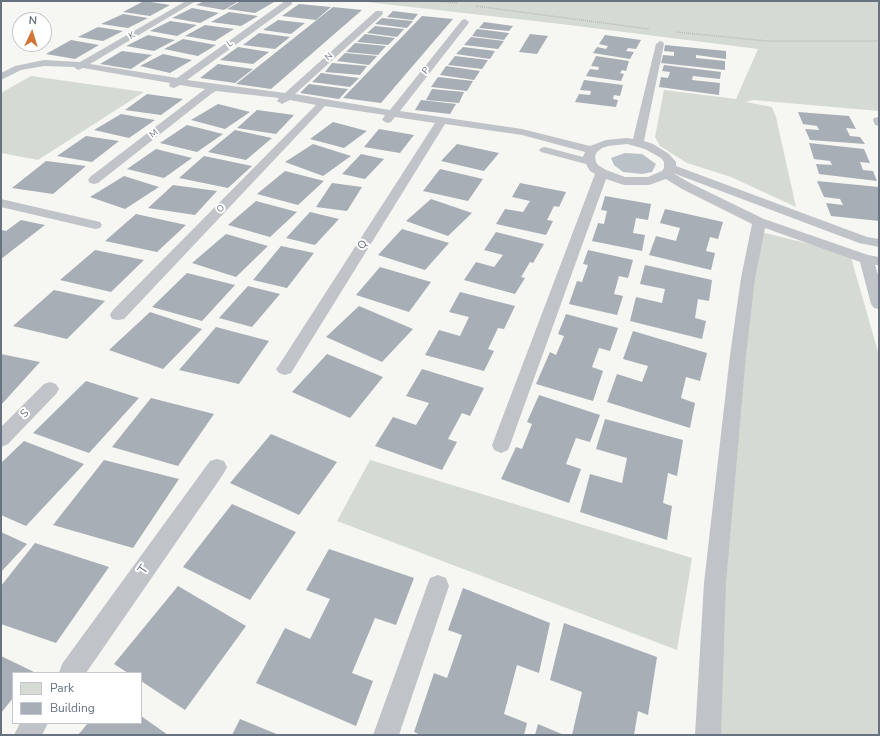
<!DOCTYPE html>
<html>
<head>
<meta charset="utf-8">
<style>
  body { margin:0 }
  #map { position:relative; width:880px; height:736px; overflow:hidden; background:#f6f6f3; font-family:"Nunito Sans",sans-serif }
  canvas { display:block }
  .frame { position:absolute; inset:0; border:2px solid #687281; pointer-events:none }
  .legend { position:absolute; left:12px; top:672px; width:130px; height:52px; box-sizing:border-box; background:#fff; border:1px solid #c3c7cd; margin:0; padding:5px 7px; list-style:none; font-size:12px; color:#687281 }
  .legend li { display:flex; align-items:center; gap:8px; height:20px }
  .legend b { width:20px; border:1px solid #c3c7cd }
  .north { position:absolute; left:12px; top:12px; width:40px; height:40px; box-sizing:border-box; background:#fff; border:1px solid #c3c7cd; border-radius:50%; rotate:4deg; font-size:11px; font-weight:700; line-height:16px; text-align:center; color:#687281 }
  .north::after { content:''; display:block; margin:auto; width:14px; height:18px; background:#d17438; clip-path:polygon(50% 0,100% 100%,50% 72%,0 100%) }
</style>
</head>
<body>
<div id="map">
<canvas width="880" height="736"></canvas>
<div class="frame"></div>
<ul class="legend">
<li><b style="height:11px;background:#d5dbd3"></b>Park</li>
<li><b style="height:11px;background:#a8aeb5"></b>Building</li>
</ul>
<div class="north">N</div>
</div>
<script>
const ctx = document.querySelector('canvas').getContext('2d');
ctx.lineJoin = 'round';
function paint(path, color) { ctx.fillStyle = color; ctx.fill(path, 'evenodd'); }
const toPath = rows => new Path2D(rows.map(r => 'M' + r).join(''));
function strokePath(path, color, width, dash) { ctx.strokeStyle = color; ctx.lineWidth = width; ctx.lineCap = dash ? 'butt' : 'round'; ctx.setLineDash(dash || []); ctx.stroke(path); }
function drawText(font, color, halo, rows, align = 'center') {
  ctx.font = font + ' "Nunito Sans",sans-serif'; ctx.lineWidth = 4; ctx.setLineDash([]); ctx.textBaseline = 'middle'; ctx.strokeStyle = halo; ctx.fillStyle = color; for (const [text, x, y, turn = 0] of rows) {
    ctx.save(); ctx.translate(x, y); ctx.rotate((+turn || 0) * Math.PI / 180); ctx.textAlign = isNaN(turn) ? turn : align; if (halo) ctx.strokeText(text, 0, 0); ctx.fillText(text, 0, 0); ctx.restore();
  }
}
const green = toPath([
  [358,1,879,1,879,111,753,100,746,102,772,107,776,117,796,207,731,177,687,163,660,146,655,137,664,90,736,99,758,49,561,24],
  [31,76,144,92,38,160,1,153,1,93],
  [757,231,850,254,879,355,879,735,716,735,715,583],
  [370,460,692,558,677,650,337,521]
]);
const water = toPath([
  [625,153,642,154,656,164,652,172,642,174,623,172,614,165,611,158]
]);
const building = toPath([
  [144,1,170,5,150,16,123,12],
  [204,1,239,1,224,10,196,5],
  [241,1,276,1,255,13,227,9],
  [299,4,331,7,316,20,282,16],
  [333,7,362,10,271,89,236,84],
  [192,8,219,13,200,23,172,18],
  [393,11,418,14,413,20,387,17],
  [229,12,258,16,241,26,211,22],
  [123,14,148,18,128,28,101,24],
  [422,16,453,19,381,103,343,98],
  [382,18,413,21,407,28,375,24],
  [278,20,305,23,291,34,263,30],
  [170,21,197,25,177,36,150,31],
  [484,22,513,26,509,31,479,28],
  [205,25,234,29,215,41,185,36],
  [375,26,404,29,397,37,367,33],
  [98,27,123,31,103,41,78,37],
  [477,29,509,33,504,40,472,36],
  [259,33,290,37,275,49,243,45],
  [365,34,395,38,388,45,357,42],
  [530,34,548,36,537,54,519,52],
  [148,35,175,40,154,51,126,46],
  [605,35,641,40,636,49,628,48,626,51,634,52,630,59,593,53,597,47,606,49,608,46,599,44],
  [471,37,504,41,498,49,464,45],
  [183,39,216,45,198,56,164,49],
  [71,40,99,45,75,59,46,54],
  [355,43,386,46,378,55,346,52],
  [665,45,726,51,726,59,696,55,696,58,725,61,725,70,661,63,663,55,674,56,674,52,664,51],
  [238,47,269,52,253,64,220,60],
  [463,47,495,51,490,59,456,54],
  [122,51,152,55,131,69,100,64],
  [345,53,377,56,369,65,337,61],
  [163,54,192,60,170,73,140,66],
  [455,56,488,60,482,69,448,65],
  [596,56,629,61,626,71,622,70,620,73,624,74,621,81,586,76,590,69,598,70,599,67,591,66],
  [332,63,367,66,360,75,325,72],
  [218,64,253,69,235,83,200,78],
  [664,65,721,72,720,79,693,76,692,80,720,83,719,95,659,87,661,77,668,78,670,72,662,71],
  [446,66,480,71,474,80,440,75],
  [321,73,359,78,350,87,312,82],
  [438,77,473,81,467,91,431,87],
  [584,80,623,85,620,96,614,95,613,99,618,100,616,107,575,102,579,94,590,95,591,91,580,90],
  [309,84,348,89,339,99,300,93],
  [432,89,464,92,459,103,426,100],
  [147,94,183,99,161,115,125,110],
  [421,100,456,104,450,114,415,110],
  [218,104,250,112,225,129,191,120],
  [257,110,294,115,276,134,237,128],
  [798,112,849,116,856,129,846,128,850,136,860,137,865,144,810,140,805,129,819,130,817,126,803,124],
  [121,114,155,120,129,138,94,130],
  [333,122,367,131,344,148,310,139],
  [187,125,223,134,197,152,160,143],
  [379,129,414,135,400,153,364,147],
  [235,130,272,138,246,160,208,152],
  [86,136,119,141,92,162,57,156],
  [809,143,864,149,870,163,860,162,863,170,873,171,877,181,819,174,816,164,832,165,830,161,814,159],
  [313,144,351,156,323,176,285,162],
  [457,144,499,153,484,171,441,161],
  [156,149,192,158,164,178,127,169],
  [361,154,384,159,365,179,342,174],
  [204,156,252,166,228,188,179,178],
  [46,161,86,166,53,194,12,188],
  [440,169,483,179,468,201,423,191],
  [285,171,324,181,298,205,257,194],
  [124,176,159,187,125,209,90,197],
  [817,181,879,187,879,221,831,216,826,203,843,205,840,199,824,197],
  [332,183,362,187,347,211,316,207],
  [520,183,566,192,559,207,554,206,547,220,553,221,546,235,496,224,505,209,523,212,530,201,512,197],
  [173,185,217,191,195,215,148,208],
  [605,196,651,204,648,220,636,218,633,233,645,235,642,251,592,241,598,223,604,224,607,211,601,210],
  [431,199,472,213,448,236,406,221],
  [256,201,297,212,270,237,228,225],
  [665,209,723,222,718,239,710,237,706,251,715,253,711,270,649,255,656,236,676,241,680,228,660,223],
  [310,212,339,219,315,245,286,238],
  [136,214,186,225,157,252,105,241],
  [21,220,45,225,1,259,1,230,6,231],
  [402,229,449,243,425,270,378,255],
  [496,232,544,244,533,263,530,262,521,277,525,278,515,294,464,280,476,262,494,267,503,255,484,250],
  [226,234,268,246,236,277,192,263],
  [281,246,314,253,287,288,253,280],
  [95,250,144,260,111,292,60,280],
  [588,250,633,260,628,278,619,276,614,294,623,296,617,315,569,304,577,281,582,282,588,265,583,264],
  [645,265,712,280,709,301,698,299,695,318,706,321,702,339,630,321,636,297,662,303,665,289,640,284],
  [380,267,431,282,409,312,356,295],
  [187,273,235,285,202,321,152,307],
  [248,286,280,294,252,327,219,318],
  [54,290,105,301,67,339,13,326],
  [460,292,515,306,504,329,498,328,488,349,494,351,484,371,425,355,439,330,460,336,469,317,449,312],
  [359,306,413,329,382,362,326,337],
  [150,312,202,329,163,369,109,350],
  [566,314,618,328,610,351,599,348,592,367,603,371,593,401,536,384,550,352,556,355,564,336,558,334],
  [216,327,269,341,239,384,179,370],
  [633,331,707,353,700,381,686,377,681,398,695,403,690,428,607,402,617,374,642,382,648,366,623,359],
  [1,354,40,362,1,405],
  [327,354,383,377,350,418,292,392],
  [422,369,484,388,470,416,462,413,448,439,457,442,442,470,375,446,393,417,416,425,429,403,406,396],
  [86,381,139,398,89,453,33,433],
  [539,395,600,415,590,442,576,438,566,464,581,469,569,503,501,479,516,447,522,449,532,424,527,422],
  [151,398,214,414,178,466,112,447],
  [605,419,683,440,677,476,668,473,663,503,672,506,667,540,580,512,590,474,622,483,627,458,596,449],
  [271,434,337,462,299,515,230,483],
  [24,441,84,464,26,526,1,515,1,463],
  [104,460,179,479,133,548,53,525],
  [232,504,296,532,250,600,183,567],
  [1,532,27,544,1,572],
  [35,543,109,567,56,643,1,624,1,586],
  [329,549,414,578,396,625,375,618,352,673,373,681,356,726,256,683,285,628,310,639,330,599,306,590],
  [178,586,246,626,185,710,141,681,141,673,128,673,114,664],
  [463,588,550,623,539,673,517,665,504,714,527,723,524,735,421,735,414,732,434,673,447,678,462,635,448,630],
  [564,623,657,657,648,715,638,711,634,735,572,735,582,692,550,680],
  [1,656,34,672,33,673,13,673,13,698,1,713],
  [141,716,168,735,78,735,88,723,141,723],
  [240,719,279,735,232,735],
  [538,724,564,735,535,735]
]);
const path = toPath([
  [436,1,457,3],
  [476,6,649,29],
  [676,32,767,41,879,41]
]);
const lane = toPath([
  [186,1,196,1,90,64,177,78,285,1,292,1,292,4,187,80,285,93,376,11,382,11,383,13,382,15,295,94,390,110,462,20,465,19,469,22,468,24,400,111,522,129,590,146,606,140,627,138,633,139,656,44,660,41,663,42,664,44,644,141,653,144,669,154,676,162,676,166,867,237,879,239,879,247,859,243,673,173,690,183,764,219,868,255,879,257,879,265,875,265,879,278,879,309,874,308,871,304,860,262,765,228,755,278,746,355,726,583,721,735,695,735,704,583,730,355,741,278,752,224,682,189,666,179,649,185,624,185,606,179,510,445,508,450,501,453,494,450,492,445,595,174,590,171,586,164,541,152,539,150,541,148,545,147,583,157,585,152,522,135,445,124,291,373,285,375,279,373,276,369,279,365,435,123,395,117,391,122,387,123,382,120,385,115,325,106,124,319,118,320,112,319,110,315,112,311,316,105,290,100,282,104,277,101,279,98,216,91,211,94,98,183,94,184,90,183,88,180,90,177,205,89,180,85,174,88,170,87,169,85,170,83,83,68,78,70,74,67,44,66,21,70,1,80,1,73,15,66,44,60,80,62,186,1],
  [627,144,645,149,661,158,664,162,664,168,662,171,648,177,625,177,606,170,598,165,596,162,595,156,597,152,602,148,608,146,627,144],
  [879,117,879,126,875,125,873,120,874,118,879,117],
  [1,199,100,222,102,225,100,228,95,229,1,207,1,199],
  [50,382,56,384,59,389,56,394,8,444,1,447,1,427,44,384,50,382],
  [217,459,224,461,227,467,224,473,86,673,59,673,62,664,210,461,217,459],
  [438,575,446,578,449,586,399,735,373,735,427,586,430,578,438,575],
  [20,723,48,723,42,735,14,735,20,723]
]);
const farStreetnames = [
  ["K",132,36,-30],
  ["L",230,44,-35],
  ["N",329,57,-42],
  ["P",426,71,-51],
  ["M",154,134,-38],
  ["O",221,209,-46]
];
const streetNames = [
  ["Q",363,245,-58],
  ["S",25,414,-45]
];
const nearStreetnames = [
  ["T",144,570,-55]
];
paint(green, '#d5dbd3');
paint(water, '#bbc2c7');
paint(building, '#a8aeb5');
strokePath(path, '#b8babd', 1.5, [1, 1]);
paint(lane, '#c0c3c7');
drawText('9px', '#687281', '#fff', farStreetnames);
drawText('11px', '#687281', '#fff', streetNames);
drawText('13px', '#687281', '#fff', nearStreetnames);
</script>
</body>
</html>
